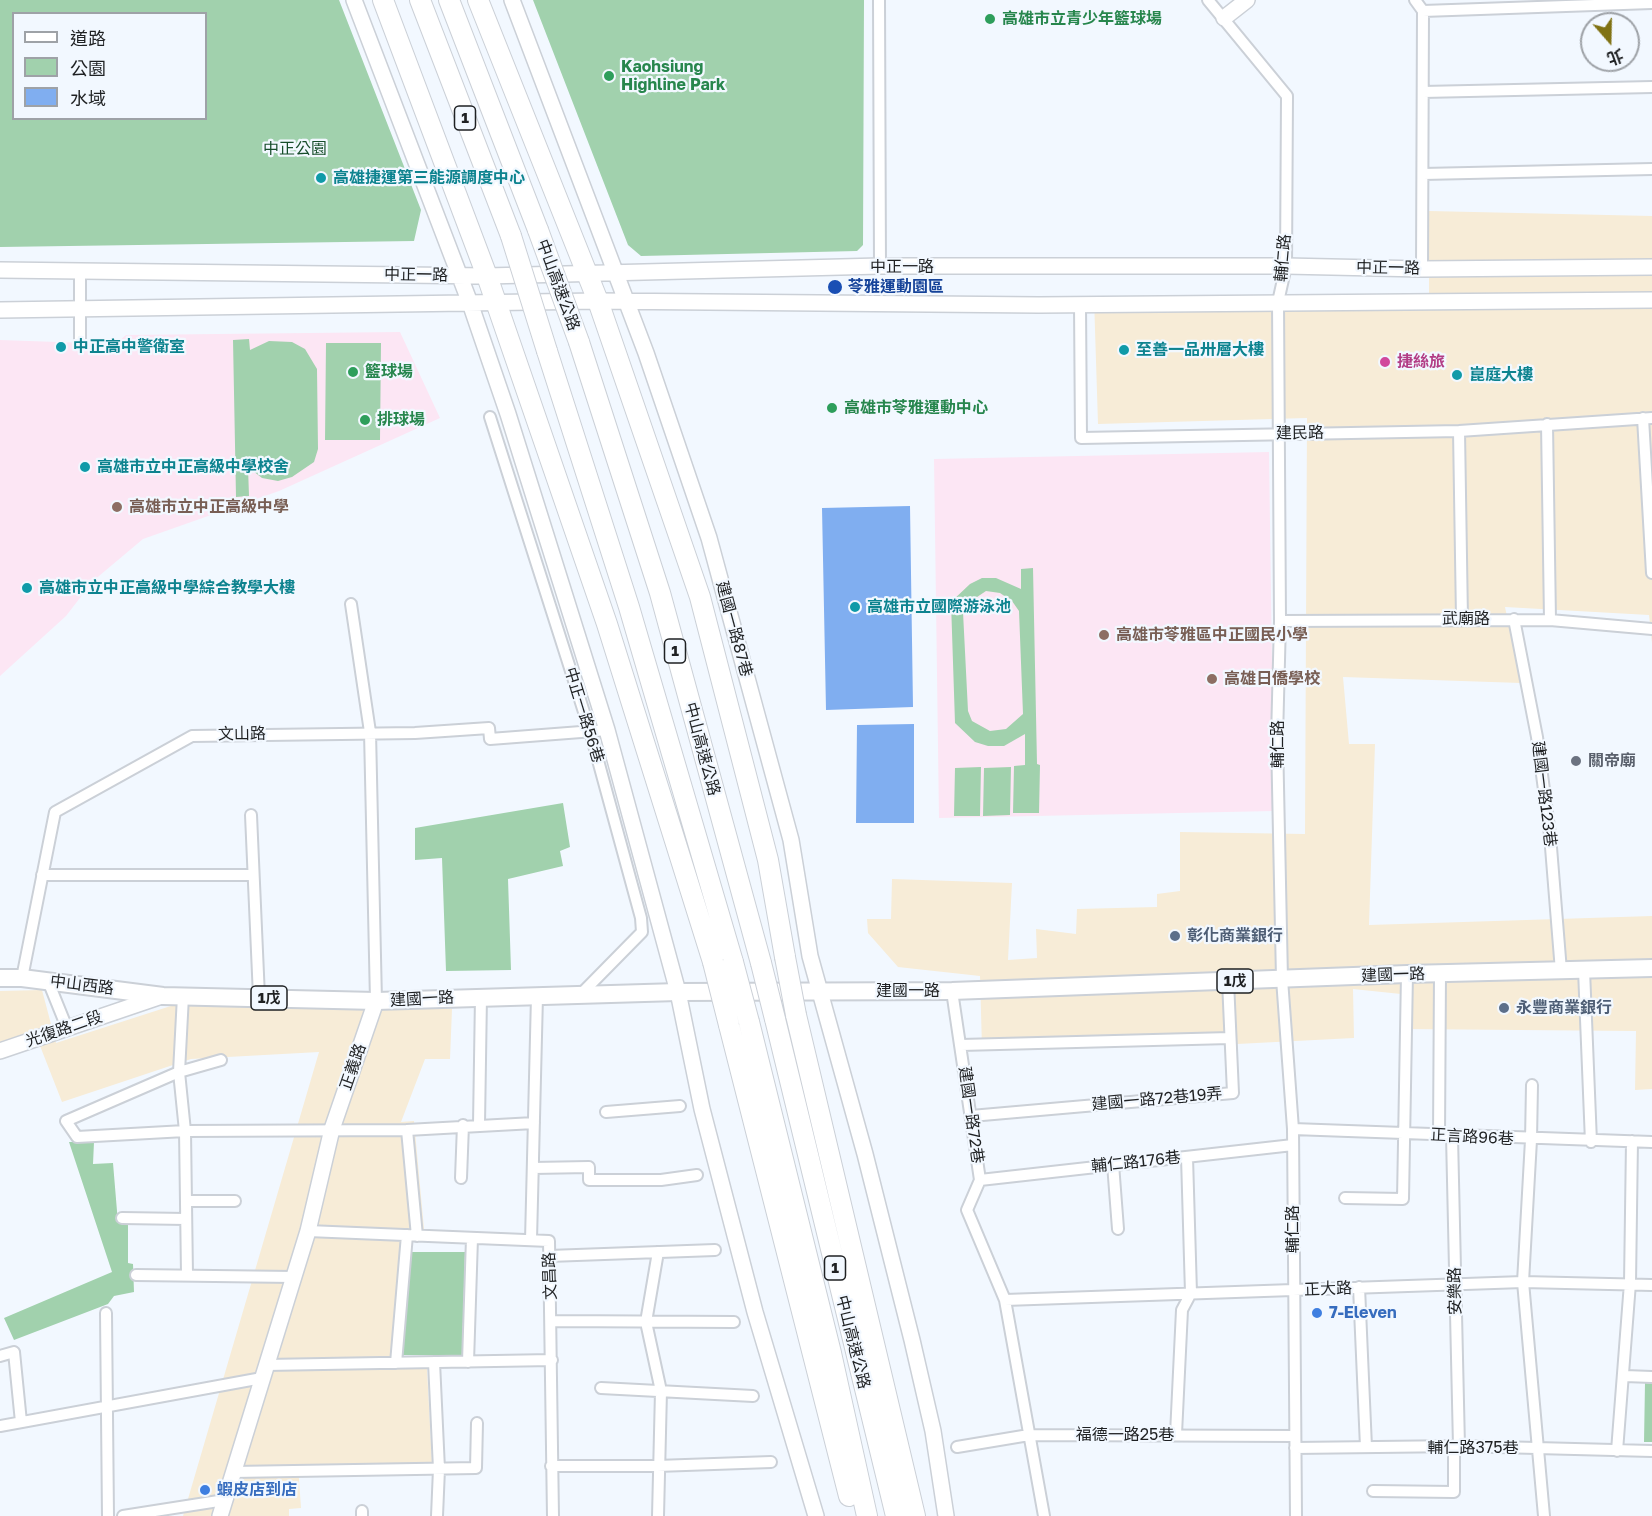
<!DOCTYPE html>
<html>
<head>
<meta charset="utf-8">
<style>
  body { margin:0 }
  #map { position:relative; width:1652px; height:1516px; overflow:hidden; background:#f2f8ff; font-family:"Golos Text","Noto Sans TC",sans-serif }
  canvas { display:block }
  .legend { position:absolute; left:12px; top:12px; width:195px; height:108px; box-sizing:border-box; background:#f2f8ff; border:2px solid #9ea2a7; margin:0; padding:8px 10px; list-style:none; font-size:18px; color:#1f2123 }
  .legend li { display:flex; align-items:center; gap:12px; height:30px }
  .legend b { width:30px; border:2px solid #9ea2a7 }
  .north { position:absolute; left:1580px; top:12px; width:60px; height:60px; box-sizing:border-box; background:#f2f8ff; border:2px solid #9ea2a7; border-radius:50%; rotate:160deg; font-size:16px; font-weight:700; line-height:24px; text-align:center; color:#1f2123 }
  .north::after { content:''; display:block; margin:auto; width:21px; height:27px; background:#807213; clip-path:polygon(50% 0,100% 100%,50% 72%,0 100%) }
</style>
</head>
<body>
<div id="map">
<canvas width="1652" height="1516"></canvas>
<ul class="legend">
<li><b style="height:8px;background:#fff"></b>道路</li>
<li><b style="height:16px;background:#a1d1ad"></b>公園</li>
<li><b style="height:16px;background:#80aef0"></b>水域</li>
</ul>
<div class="north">北</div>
</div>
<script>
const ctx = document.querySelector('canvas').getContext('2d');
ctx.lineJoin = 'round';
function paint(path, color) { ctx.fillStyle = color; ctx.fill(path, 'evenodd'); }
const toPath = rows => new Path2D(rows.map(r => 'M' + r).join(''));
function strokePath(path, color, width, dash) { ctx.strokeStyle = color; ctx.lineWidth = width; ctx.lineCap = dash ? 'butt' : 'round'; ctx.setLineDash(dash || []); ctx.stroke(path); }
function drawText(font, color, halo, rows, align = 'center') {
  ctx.font = font + ' "Golos Text","Noto Sans TC",sans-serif'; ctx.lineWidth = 4.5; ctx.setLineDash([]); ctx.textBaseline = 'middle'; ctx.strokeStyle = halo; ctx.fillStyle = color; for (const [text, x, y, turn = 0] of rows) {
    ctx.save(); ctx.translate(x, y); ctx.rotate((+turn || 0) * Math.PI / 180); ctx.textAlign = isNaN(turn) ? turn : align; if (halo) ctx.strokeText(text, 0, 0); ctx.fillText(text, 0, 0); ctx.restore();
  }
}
const commercial = toPath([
  [1429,211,1652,216,1652,643,1649,615,1505,607,1521,683,1343,677,1349,744,1375,744,1369,925,1652,916,1652,1089,1635,1090,1636,1031,1402,1029,1401,994,1353,989,1354,1038,1237,1044,982,1048,980,976,898,967,868,933,867,919,891,919,892,879,1012,883,1008,960,1037,958,1036,929,1076,934,1077,909,1157,907,1157,894,1180,891,1180,832,1305,834,1307,418,1098,424,1094,298,1429,295],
  [42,990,56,1043,177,1004,452,1009,450,1059,425,1059,401,1122,414,1121,424,1229,403,1230,391,1369,427,1369,432,1463,298,1465,301,1508,289,1509,289,1516,183,1516,319,1052,191,1059,62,1102,35,1033,0,1044,0,991]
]);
const education = toPath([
  [400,332,440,418,279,491,143,539,93,581,66,616,0,676,0,340,115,344,126,335],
  [1269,452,1274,811,939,818,934,459]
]);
const green = toPath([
  [0,0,339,0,421,210,414,241,0,247],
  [14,14,206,14,206,118,14,118],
  [533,0,864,0,863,245,857,251,641,256,628,245],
  [249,339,250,350,269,341,292,342,305,349,317,369,318,449,314,462,292,477,278,481,262,478,248,467,249,496,236,497,233,340],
  [326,343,381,343,380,440,325,440],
  [1033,568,1037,764,1040,765,1039,813,1013,813,1014,766,1025,765,1025,734,1004,746,988,746,975,742,955,723,951,602,970,584,982,578,996,578,1021,589,1021,569],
  [986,591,1000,593,1012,601,1019,611,1023,714,1006,729,990,731,972,721,968,711,963,612,971,601],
  [981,767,980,816,954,816,955,768],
  [1011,767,1010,815,983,816,984,768],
  [563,803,570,847,560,851,563,866,508,879,511,970,446,971,442,858,415,860,415,828],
  [69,1142,94,1142,93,1164,113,1163,118,1223,128,1224,128,1263,133,1264,134,1292,114,1296,108,1304,14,1340,4,1318,112,1272],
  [412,1252,465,1252,462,1355,401,1355],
  [1645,1383,1652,1384,1652,1442,1644,1442]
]);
const water = toPath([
  [910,506,913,707,826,710,822,508],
  [914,724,914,823,856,823,857,725]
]);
const street = toPath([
  [879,0,880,266],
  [1208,0,1287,96,1286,266,1278,302,1280,621,1277,738,1282,979,1293,1129,1296,1516],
  [1415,0,1423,11,1422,269],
  [1423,11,1652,3],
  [1423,92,1652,87],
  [1423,174,1652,169],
  [80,271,80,344],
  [1080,305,1081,438,1459,431,1652,418],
  [490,417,590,731,641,918,642,932,581,994],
  [1643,418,1652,573],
  [1547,424,1550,620],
  [1459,431,1462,619],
  [351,604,370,732,376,1001],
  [1514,619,1537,737,1550,835,1561,971],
  [1280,621,1550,620,1652,629],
  [251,815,259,997],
  [42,875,253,875],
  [1584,970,1591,1142],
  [22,978,55,812,192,736,415,733,489,728,490,739,607,730],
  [48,981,67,1028],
  [952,991,980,1180,967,1210,1005,1300,1044,1516],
  [183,996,179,1072,185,1131,187,1275],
  [961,1045,1230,1038],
  [221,1060,179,1072,66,1121,77,1137,185,1131,407,1130,534,1123],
  [1532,1085,1531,1140,1523,1282,1544,1516],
  [606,1112,680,1106],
  [971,1116,1233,1093,1228,981],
  [479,1124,481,996],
  [1293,1129,1652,1142],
  [407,1130,417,1236],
  [1439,1136,1440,974],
  [1452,1136,1459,1446],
  [1113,1164,1118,1229],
  [533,1168,589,1167,589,1180,661,1180,697,1175],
  [461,1178,463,1125],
  [980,1180,1293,1145],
  [1345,1198,1403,1199,1407,974],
  [186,1201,235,1201],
  [122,1218,186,1219],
  [308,1231,549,1241,553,1516],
  [531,1240,537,996],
  [658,1252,646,1322,661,1391,658,1516],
  [549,1256,715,1250],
  [136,1275,293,1277],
  [1359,1287,1366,1447],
  [1005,1300,1523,1282,1652,1285],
  [106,1313,108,1516],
  [551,1321,734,1322],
  [0,1356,14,1352,21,1422],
  [434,1362,439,1469,437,1516],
  [468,1362,472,1238],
  [396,1363,407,1235],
  [266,1365,552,1360],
  [1625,1376,1652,1377],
  [601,1388,753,1396],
  [0,1426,262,1378],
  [1176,1434,1182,1310,1191,1293,1187,1157],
  [957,1447,1029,1435,1295,1436],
  [1295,1448,1459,1446,1652,1451],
  [1617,1451,1630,1283,1632,1141],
  [551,1466,657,1466,771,1462],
  [233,1472,476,1468,477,1423],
  [1373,1491,1454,1492,1454,1447],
  [123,1516,225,1500],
  [362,1516,362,1511]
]);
const secondary = toPath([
  [354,0,470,303,508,414,607,730,678,992,702,1109,755,1312,816,1516],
  [512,0,646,353,709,538,791,840,810,956,865,1154,912,1340,933,1431,946,1516],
  [1224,18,1247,0],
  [0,270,487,276,880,266,1286,266,1422,269,1652,267],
  [0,310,598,301,1039,305,1652,300],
  [0,1051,162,996],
  [220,1516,308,1231,332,1129,376,1001]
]);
const primary = toPath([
  [0,978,22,978,163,996,376,1001,678,992,952,991,1407,974,1652,968]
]);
const highway = toPath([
  [383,0,487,276,607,624,713,962],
  [420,0,511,236],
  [449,0,538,230],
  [478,0,598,301,700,597,768,860,785,957],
  [579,342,660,593,761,963],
  [547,351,629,607,733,962],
  [796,1015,915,1516],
  [775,1019,896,1516],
  [749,1022,831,1353,867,1516],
  [729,1025,849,1496]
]);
const highwayBridge = toPath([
  [538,230,579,342],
  [511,236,547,351],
  [785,957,796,1015],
  [713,962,729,1025],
  [733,962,749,1022],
  [761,963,775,1019]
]);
const markers = [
  [990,19,6,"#2e9e5b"],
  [609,76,6,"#2e9e5b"],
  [321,178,6,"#0f9aa8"],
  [835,287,8,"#1a4fb4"],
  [61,347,6,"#0f9aa8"],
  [1124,350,6,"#0f9aa8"],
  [1385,362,6,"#d1479c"],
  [353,372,6,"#2e9e5b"],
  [1457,375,6,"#0f9aa8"],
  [832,408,6,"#2e9e5b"],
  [365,420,6,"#2e9e5b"],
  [85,467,6,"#0f9aa8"],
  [117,507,6,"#8d6e63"],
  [27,588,6,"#0f9aa8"],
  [855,607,6,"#0f9aa8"],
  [1104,635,6,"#8d6e63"],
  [1212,679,6,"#8d6e63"],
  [1576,761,6,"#6b7280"],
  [1175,936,6,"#5c6f8a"],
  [1504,1008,6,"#5c6f8a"],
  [1317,1313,6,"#3f7fe0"],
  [205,1490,6,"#3f7fe0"]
];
const shields = [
  [465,118,21],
  [675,651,21],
  [1235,981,36],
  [269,998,36],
  [835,1268,21]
];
const shieldNames = [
  ["1",465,118],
  ["1",675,651],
  ["1戊",1235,981],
  ["1戊",269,998],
  ["1",835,1268]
];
const leisureNames = [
  ["高雄市立青少年籃球場",1002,19],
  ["Kaohsiung",621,67],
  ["Highline Park",621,85],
  ["籃球場",365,372],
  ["高雄市苓雅運動中心",844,408],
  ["排球場",377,420]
];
const parkNames = [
  ["中正公園",295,149]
];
const cultureNames = [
  ["高雄捷運第三能源調度中心",333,178],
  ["中正高中警衛室",73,347],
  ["至善一品卅層大樓",1136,350],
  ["崑庭大樓",1469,375],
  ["高雄市立中正高級中學校舍",97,467],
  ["高雄市立中正高級中學綜合教學大樓",39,588],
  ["高雄市立國際游泳池",867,607]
];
const streetNames = [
  ["輔仁路",1283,258,-85],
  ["中正一路",902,267],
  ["中正一路",1388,268,1],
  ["中正一路",416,275,1],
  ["中山高速公路",558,285,70],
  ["建民路",1300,433,-1],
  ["武廟路",1466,619],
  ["建國一路87巷",734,629,75],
  ["中正一路56巷",584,715,73],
  ["文山路",242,734,-1],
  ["輔仁路",1278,744,-90],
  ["中山高速公路",702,749,75],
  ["建國一路123巷",1544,794,83],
  ["建國一路",1393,975,-2],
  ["中山西路",82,985,7],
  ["建國一路",908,991],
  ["建國一路",422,999,-3],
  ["光復路二段",64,1029,-19],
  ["正義路",353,1067,-71],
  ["建國一路72巷19弄",1157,1099,-5],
  ["建國一路72巷",971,1115,82],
  ["正言路96巷",1472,1137,3],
  ["輔仁路176巷",1136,1162,-6],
  ["輔仁路",1293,1229,-90],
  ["文昌路",550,1276,-92],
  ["正大路",1328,1289,-2],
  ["安樂路",1455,1291,-91],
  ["中山高速公路",853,1342,76],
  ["福德一路25巷",1125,1435],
  ["輔仁路375巷",1473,1448]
];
const transitNames = [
  ["苓雅運動園區",848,287]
];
const hotelNames = [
  ["捷絲旅",1397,362]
];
const educationNames = [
  ["高雄市立中正高級中學",129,507],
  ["高雄市苓雅區中正國民小學",1116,635],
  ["高雄日僑學校",1224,679]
];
const worshipNames = [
  ["關帝廟",1588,761]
];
const serviceNames = [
  ["彰化商業銀行",1187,936],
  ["永豐商業銀行",1516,1008]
];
const shopNames = [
  ["7-Eleven",1329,1313],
  ["蝦皮店到店",217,1490]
];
paint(commercial, '#f7ecd7');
paint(education, '#fce6f4');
paint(green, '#a1d1ad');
paint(water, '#80aef0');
strokePath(street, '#cbd0d7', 14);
strokePath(secondary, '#cbd0d7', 18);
strokePath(primary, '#cbd0d7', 20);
strokePath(highway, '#cbd0d7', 22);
strokePath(street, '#fff', 10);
strokePath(secondary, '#fff', 15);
strokePath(primary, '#fff', 16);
strokePath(highway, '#fff', 20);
strokePath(highwayBridge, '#cbd0d7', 22, []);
strokePath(highwayBridge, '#fff', 20);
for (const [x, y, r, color] of markers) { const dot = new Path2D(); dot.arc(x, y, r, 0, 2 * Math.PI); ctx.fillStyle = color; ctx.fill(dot); strokePath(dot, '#f2f8ff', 2); }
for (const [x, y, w] of shields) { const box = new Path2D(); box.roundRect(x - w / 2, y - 12, w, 24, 4.5); ctx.fillStyle = '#f2f8ff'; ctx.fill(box); strokePath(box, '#1f2123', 1.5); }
drawText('bold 15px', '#1f2123', null, shieldNames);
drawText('bold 16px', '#27864d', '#f2f8ff', leisureNames, 'left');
drawText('16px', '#164d2a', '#f2f8ff', parkNames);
drawText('bold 16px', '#0d838f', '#f2f8ff', cultureNames, 'left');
drawText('16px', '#1f2123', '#f2f8ff', streetNames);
drawText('bold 16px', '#164399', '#f2f8ff', transitNames, 'left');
drawText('bold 16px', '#b23c85', '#f2f8ff', hotelNames, 'left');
drawText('bold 16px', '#785e54', '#f2f8ff', educationNames, 'left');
drawText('bold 16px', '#5b616d', '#f2f8ff', worshipNames, 'left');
drawText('bold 16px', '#4e5e75', '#f2f8ff', serviceNames, 'left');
drawText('bold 16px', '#366cbe', '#f2f8ff', shopNames, 'left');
</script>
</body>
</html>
